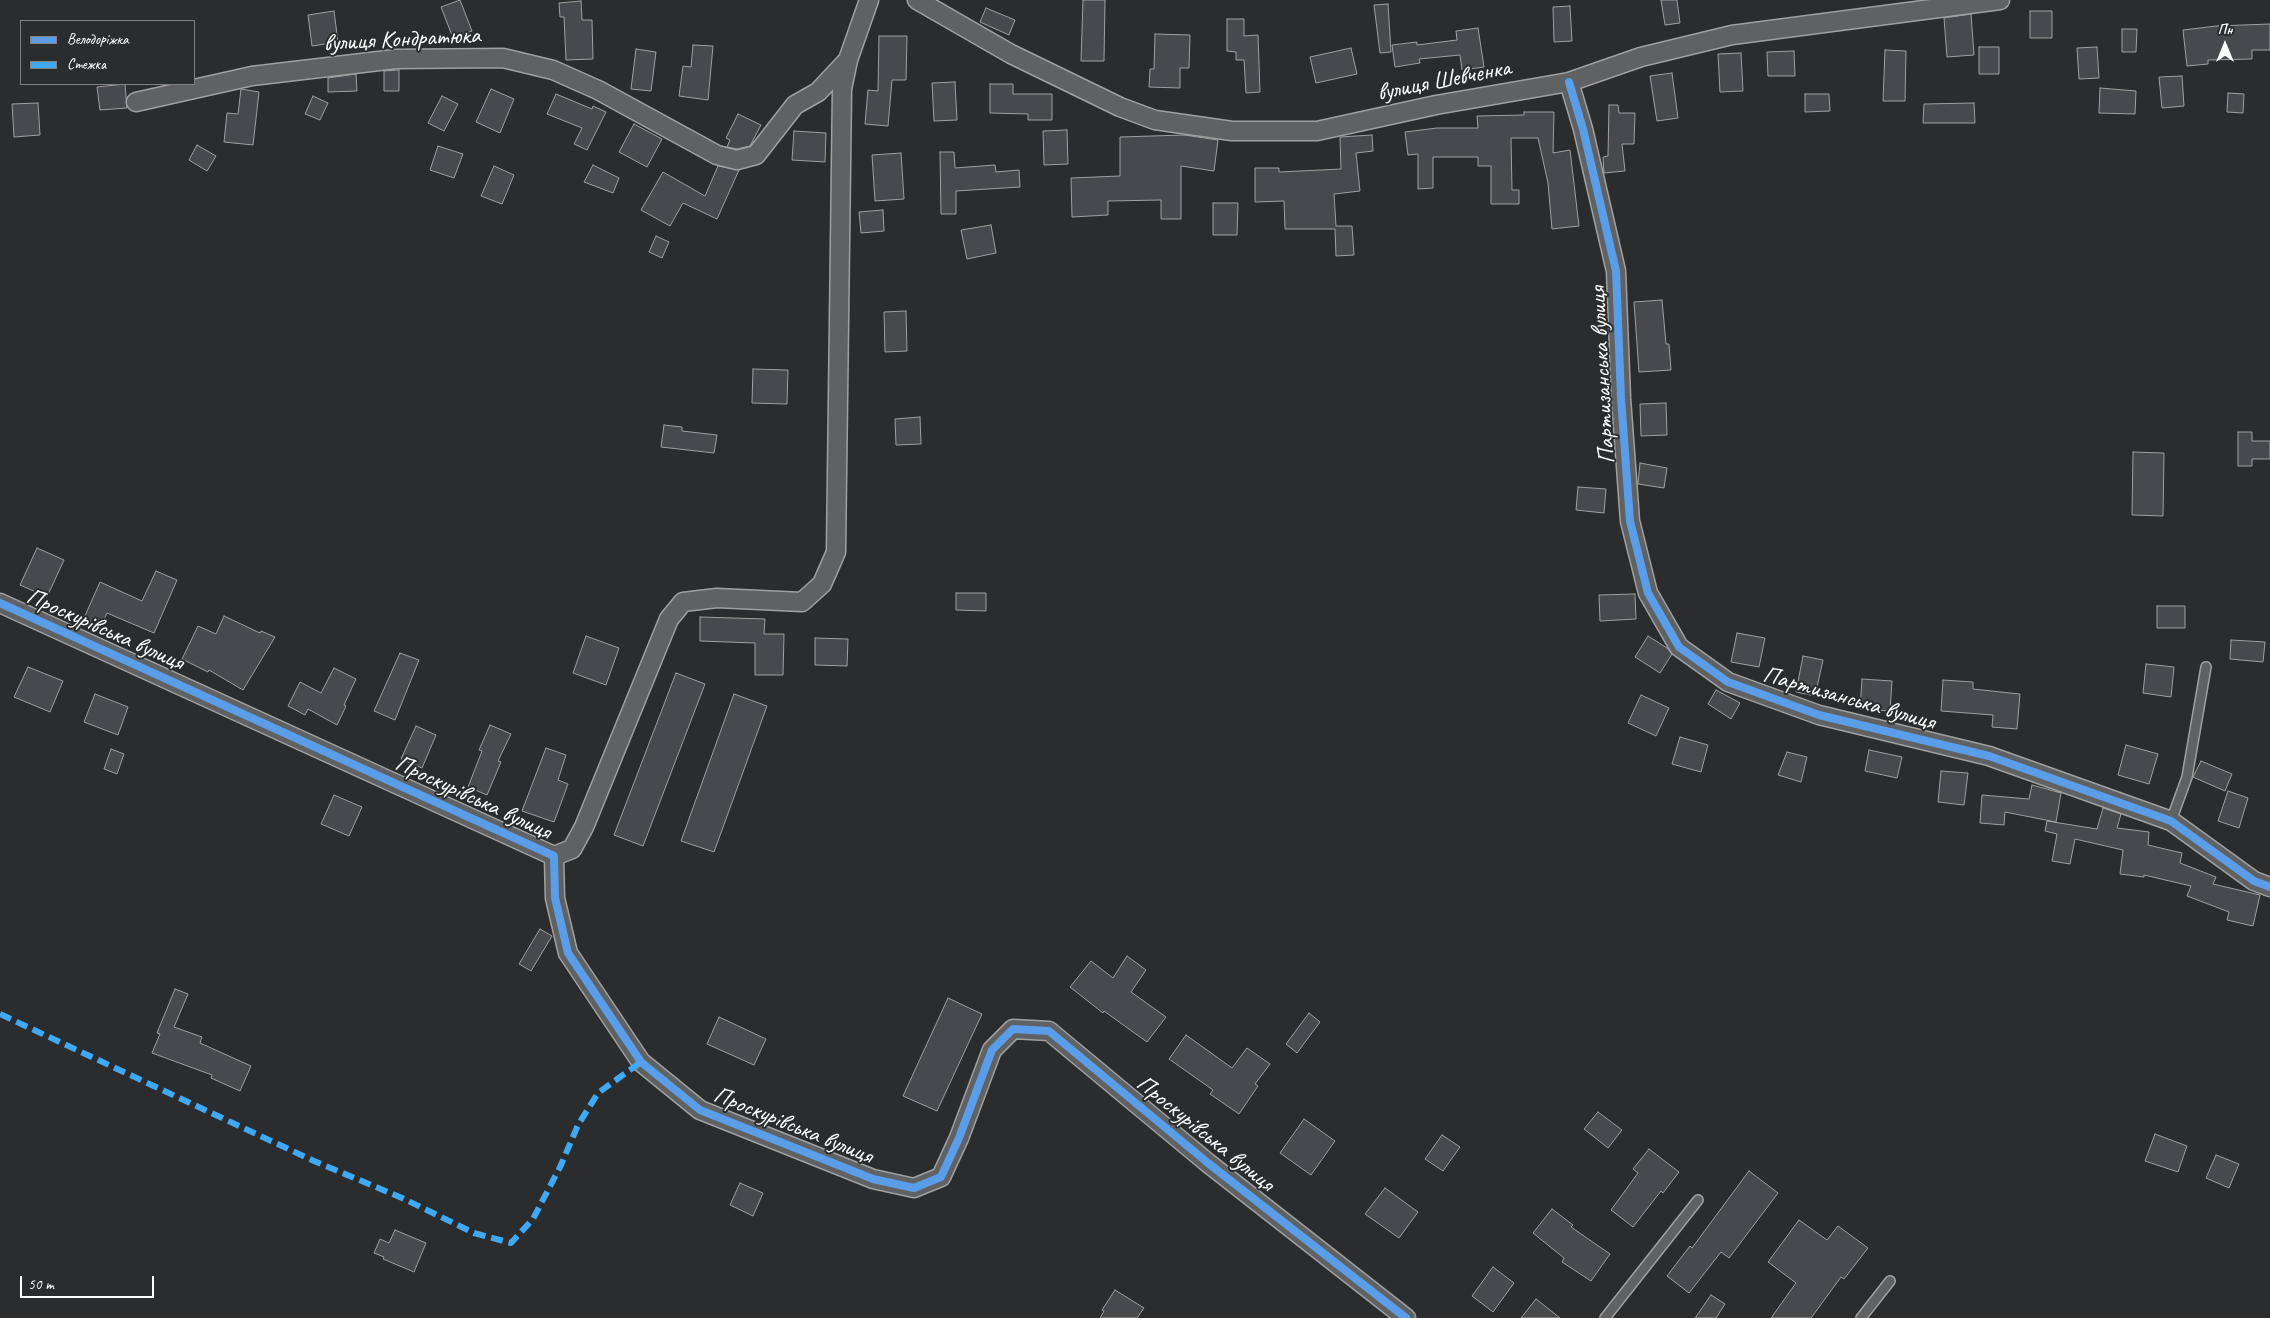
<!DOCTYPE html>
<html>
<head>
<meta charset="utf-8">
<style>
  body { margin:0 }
  #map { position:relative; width:2270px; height:1318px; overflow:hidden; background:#2b2c2d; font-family:Caveat,sans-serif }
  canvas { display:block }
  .legend { position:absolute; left:20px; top:20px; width:175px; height:65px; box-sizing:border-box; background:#2a2d2e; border:1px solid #7f8182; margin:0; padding:6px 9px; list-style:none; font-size:15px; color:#fff }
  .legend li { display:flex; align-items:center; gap:10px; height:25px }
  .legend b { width:25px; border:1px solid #7f8182 }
  .north { position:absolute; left:2200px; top:20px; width:50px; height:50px; -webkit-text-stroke:4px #2a2d2e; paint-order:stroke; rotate:0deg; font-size:14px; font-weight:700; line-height:20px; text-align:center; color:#fff }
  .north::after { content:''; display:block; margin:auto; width:18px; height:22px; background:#fff; clip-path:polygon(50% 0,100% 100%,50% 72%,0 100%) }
  .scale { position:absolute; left:20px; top:1276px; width:134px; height:22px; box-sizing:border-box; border:2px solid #fff; border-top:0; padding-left:6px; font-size:15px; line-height:18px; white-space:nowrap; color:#fff; -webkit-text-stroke:4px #2a2d2e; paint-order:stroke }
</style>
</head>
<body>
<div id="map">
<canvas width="2270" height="1318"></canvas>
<ul class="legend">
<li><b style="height:6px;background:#5a9eea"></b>Велодоріжка</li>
<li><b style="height:6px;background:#3fa9f5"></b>Стежка</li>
</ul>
<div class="north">Пн</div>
<div class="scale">50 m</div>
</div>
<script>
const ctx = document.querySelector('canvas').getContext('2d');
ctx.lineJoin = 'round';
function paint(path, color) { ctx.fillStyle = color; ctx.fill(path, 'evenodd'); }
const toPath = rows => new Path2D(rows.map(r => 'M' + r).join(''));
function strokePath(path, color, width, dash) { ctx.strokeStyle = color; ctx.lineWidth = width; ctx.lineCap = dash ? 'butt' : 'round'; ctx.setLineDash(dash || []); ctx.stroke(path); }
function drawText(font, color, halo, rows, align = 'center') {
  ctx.font = font + ' Caveat,sans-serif'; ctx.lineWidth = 4; ctx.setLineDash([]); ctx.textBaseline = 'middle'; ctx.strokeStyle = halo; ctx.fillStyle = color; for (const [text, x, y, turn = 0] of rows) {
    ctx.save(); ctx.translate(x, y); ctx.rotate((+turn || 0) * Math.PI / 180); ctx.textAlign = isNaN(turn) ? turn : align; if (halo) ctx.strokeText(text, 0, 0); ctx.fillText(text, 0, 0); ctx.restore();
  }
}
const building = toPath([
  [460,0,472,31,453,38,441,7,460,0],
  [1083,0,1105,0,1104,61,1081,61,1083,0],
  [1661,0,1677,0,1680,23,1665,25,1661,0],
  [581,1,582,20,592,20,593,59,566,60,564,17,560,17,559,3,581,1],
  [1388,4,1391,52,1380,53,1374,5,1388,4],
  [1570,6,1572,41,1554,42,1553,7,1570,6],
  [986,8,1015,20,1009,35,980,22,986,8],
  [334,11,338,42,312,46,308,15,334,11],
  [2030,11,2052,11,2052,38,2030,38,2030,11],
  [1971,14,1974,55,1947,57,1944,18,1971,14],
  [1227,19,1244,19,1244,36,1258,35,1260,92,1246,93,1244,60,1236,60,1236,52,1227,51,1227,19],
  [2270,24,2270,50,2252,50,2252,59,2208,60,2208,64,2187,66,2183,30,2216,26,2270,24],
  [1478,28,1484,67,1462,70,1460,55,1419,59,1420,63,1395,67,1392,45,1417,42,1417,45,1457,40,1456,31,1478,28],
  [2122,29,2137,29,2136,52,2122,52,2122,29],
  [1155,34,1190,35,1189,68,1180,68,1180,88,1149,87,1150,69,1154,69,1155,34],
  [879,36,907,36,906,80,892,80,888,126,865,124,868,90,878,91,879,36],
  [693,45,713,46,708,100,679,96,683,66,691,67,693,45],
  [1979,47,1999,47,1999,74,1979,74,1979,47],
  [2097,47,2099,78,2079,79,2077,48,2097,47],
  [1351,48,1357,74,1316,83,1310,57,1351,48],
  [636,49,656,52,651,91,631,89,636,49],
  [1885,50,1906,51,1905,101,1883,101,1885,50],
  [1794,51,1795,76,1768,76,1767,52,1794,51],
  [1741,53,1743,91,1720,92,1718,54,1741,53],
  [399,70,399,91,384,91,384,71,399,70],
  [1672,73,1678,118,1657,121,1650,76,1672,73],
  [356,74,357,91,328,92,328,78,356,74],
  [2182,76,2184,106,2162,108,2159,77,2182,76],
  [955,82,957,120,934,121,932,83,955,82],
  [125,84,127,108,100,110,97,87,125,84],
  [990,84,1013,84,1013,94,1052,94,1052,120,1028,120,1028,114,990,113,990,84],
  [2100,88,2136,91,2135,114,2099,113,2100,88],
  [241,89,259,92,253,145,224,142,227,113,238,114,241,89],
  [491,89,514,99,500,133,476,122,491,89],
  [2228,93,2244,94,2243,113,2227,112,2228,93],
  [556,94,592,109,593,106,606,112,587,150,574,144,582,128,547,114,556,94],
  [1805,94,1829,94,1830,111,1805,112,1805,94],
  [313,96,328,103,320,120,305,114,313,96],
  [442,96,458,104,444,131,428,123,442,96],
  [38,103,40,135,14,137,12,104,38,103],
  [1974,103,1975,123,1923,123,1924,104,1974,103],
  [1609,105,1618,105,1619,113,1635,113,1634,144,1622,144,1625,171,1604,173,1603,157,1608,156,1609,105],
  [1524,112,1554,112,1553,153,1570,150,1579,226,1552,229,1548,183,1538,138,1511,138,1512,190,1519,190,1519,204,1491,204,1491,166,1478,166,1478,157,1433,157,1433,188,1418,189,1418,154,1408,155,1405,132,1437,128,1478,128,1477,116,1524,115,1524,112],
  [738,114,761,125,750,146,737,149,727,147,730,140,726,138,738,114],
  [634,124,662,139,647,167,619,152,634,124],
  [1067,130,1068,164,1044,165,1043,131,1067,130],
  [794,131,826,133,825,162,792,160,794,131],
  [1184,135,1218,140,1214,171,1181,166,1181,219,1161,219,1161,200,1108,201,1108,215,1072,217,1071,178,1120,176,1120,137,1184,135],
  [1372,135,1373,151,1356,153,1360,191,1334,194,1336,226,1352,226,1354,255,1336,256,1335,229,1285,229,1284,201,1255,202,1255,168,1279,168,1279,172,1341,169,1340,137,1372,135],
  [197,145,216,156,207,171,189,160,197,145],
  [438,146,463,154,454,178,430,170,438,146],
  [940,152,954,152,955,168,995,165,996,172,1019,170,1020,187,956,191,956,214,941,214,940,152],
  [901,153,904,199,875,201,872,155,901,153],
  [593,165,619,178,613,193,584,182,593,165],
  [494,166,514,175,502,204,481,196,494,166],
  [718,166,739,170,717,219,683,203,670,226,641,210,663,172,705,196,718,166],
  [1213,203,1238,203,1237,235,1213,235,1213,203],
  [883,210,884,231,861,233,859,212,883,210],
  [991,225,996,253,967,259,961,230,991,225],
  [656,236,669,242,662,258,649,252,656,236],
  [1662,300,1666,344,1669,344,1671,370,1639,372,1634,302,1662,300],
  [906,311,907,351,885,352,884,312,906,311],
  [753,369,788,370,787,404,752,403,753,369],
  [1666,403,1667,435,1641,436,1640,404,1666,403],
  [920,417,921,444,896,445,895,419,920,417],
  [664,425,682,427,682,431,717,435,714,453,661,447,664,425],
  [2238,432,2252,432,2252,441,2270,441,2270,459,2252,459,2252,466,2238,466,2238,432],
  [2133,452,2164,453,2163,516,2132,515,2133,452],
  [1640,463,1667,468,1664,488,1638,484,1640,463],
  [1578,487,1606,489,1604,513,1576,510,1578,487],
  [37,548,64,560,47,597,20,585,37,548],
  [156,571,177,580,154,633,107,613,101,626,84,618,100,582,142,601,156,571],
  [956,593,986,593,986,611,956,610,956,593],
  [1635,594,1636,619,1600,621,1599,595,1635,594],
  [2157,606,2185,606,2185,628,2157,628,2157,606],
  [224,616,260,633,261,631,275,637,243,690,209,670,208,672,182,659,198,626,216,634,224,616],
  [700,617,765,619,764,634,784,634,783,675,755,675,755,643,700,641,700,617],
  [1737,633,1765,638,1759,667,1731,662,1737,633],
  [586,636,619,648,606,685,573,673,586,636],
  [1648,636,1667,648,1672,654,1660,673,1635,657,1648,636],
  [815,638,848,639,847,666,815,665,815,638],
  [2231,640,2265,642,2263,662,2230,659,2231,640],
  [400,653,419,660,395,720,374,711,400,653],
  [1803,656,1823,660,1815,696,1796,692,1803,656],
  [2146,664,2174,667,2171,697,2143,693,2146,664],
  [28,667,63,681,50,712,14,697,28,667],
  [334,668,356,679,344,705,346,706,337,725,308,709,305,715,288,706,300,682,321,693,334,668],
  [676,673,705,684,643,846,614,835,676,673],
  [1862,679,1892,681,1890,711,1860,709,1862,679],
  [1943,680,1973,682,1973,689,2020,694,2017,729,1992,727,1993,715,1941,711,1943,680],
  [1716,690,1740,703,1731,719,1708,704,1716,690],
  [95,694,128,707,118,735,84,722,95,694],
  [734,694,767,706,714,852,681,841,734,694],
  [1641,695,1669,708,1656,736,1628,723,1641,695],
  [490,725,511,734,498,761,501,762,487,795,468,787,482,751,479,750,490,725],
  [416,726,436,735,422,768,401,759,416,726],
  [1680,737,1708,745,1701,772,1672,764,1680,737],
  [2126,745,2158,754,2149,784,2118,775,2126,745],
  [546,748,566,755,558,780,568,784,554,822,522,811,546,748],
  [111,749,124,754,117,774,104,769,111,749],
  [1869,750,1902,757,1897,778,1865,771,1869,750],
  [1787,752,1807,757,1801,782,1778,775,1787,752],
  [2201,761,2232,774,2225,791,2193,777,2201,761],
  [1941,771,1968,773,1964,805,1938,802,1941,771],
  [2032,785,2061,793,2056,822,2005,812,2004,825,1980,823,1982,795,2029,799,2032,785],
  [2228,791,2248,798,2239,828,2218,821,2228,791],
  [334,795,362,807,349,836,321,824,334,795],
  [2103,808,2121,814,2117,828,2149,832,2148,845,2182,853,2180,863,2216,877,2213,884,2260,895,2253,926,2227,920,2229,912,2187,896,2191,886,2144,875,2144,877,2120,874,2123,850,2075,839,2070,864,2052,861,2057,834,2045,831,2047,821,2097,829,2103,808],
  [540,929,552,936,531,971,519,964,540,929],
  [1127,956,1146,970,1131,992,1166,1017,1147,1042,1104,1011,1103,1013,1070,987,1091,961,1113,978,1127,956],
  [175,989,188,994,174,1027,202,1037,200,1043,251,1066,240,1091,211,1078,212,1075,152,1053,160,1034,157,1033,175,989],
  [948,998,982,1014,937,1111,903,1096,948,998],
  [1309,1013,1320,1022,1297,1053,1286,1044,1309,1013],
  [719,1017,766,1039,754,1065,707,1044,719,1017],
  [1186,1035,1232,1068,1247,1048,1270,1064,1255,1084,1258,1086,1239,1114,1210,1094,1213,1090,1169,1059,1186,1035],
  [1598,1112,1622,1130,1608,1148,1584,1129,1598,1112],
  [1304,1119,1335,1141,1311,1175,1280,1153,1304,1119],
  [2155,1134,2187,1146,2178,1172,2145,1161,2155,1134],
  [1442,1135,1460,1147,1443,1171,1425,1159,1442,1135],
  [1649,1149,1679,1172,1663,1193,1661,1191,1633,1227,1611,1210,1638,1173,1633,1169,1649,1149],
  [2216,1155,2239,1164,2229,1188,2206,1178,2216,1155],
  [1749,1171,1778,1193,1729,1258,1721,1252,1689,1293,1667,1276,1690,1246,1692,1248,1749,1171],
  [740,1183,763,1193,753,1216,730,1205,740,1183],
  [1385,1188,1418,1212,1399,1238,1365,1214,1385,1188],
  [1552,1209,1573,1225,1571,1227,1610,1254,1591,1281,1562,1262,1564,1258,1533,1233,1552,1209],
  [1799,1220,1827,1240,1838,1226,1868,1248,1844,1279,1841,1277,1811,1318,1771,1318,1796,1283,1768,1262,1799,1220],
  [395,1230,426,1243,414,1272,383,1259,384,1257,374,1253,380,1239,389,1243,395,1230],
  [1493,1267,1514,1283,1493,1312,1472,1296,1493,1267],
  [1115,1290,1144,1308,1137,1318,1100,1318,1104,1311,1102,1310,1115,1290],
  [1711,1295,1725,1304,1716,1318,1695,1318,1711,1295],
  [1536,1299,1560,1318,1521,1318,1536,1299]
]);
const service = toPath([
  [2171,821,2187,777,2206,667],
  [1605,1318,1698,1200],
  [1861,1318,1890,1281]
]);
const minor = toPath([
  [917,0,1011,54,1120,107,1155,120,1232,131,1317,131,1436,105,1569,82,1641,57,1732,35,2000,0],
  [1569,82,1583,129,1616,271,1621,398,1630,521,1648,593,1679,647,1728,682,1819,715,1989,756,2171,821,2254,881,2270,887],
  [136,102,252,76,396,59,503,58,553,70,598,90,717,155,737,160,756,155,795,105,818,92,848,60],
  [0,603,554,856,555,898,568,953,641,1062,700,1110,873,1179,914,1188,941,1177,959,1138,992,1050,1013,1029,1049,1031,1208,1163,1406,1318],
  [554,856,572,849,584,827,669,619,683,602,717,598,802,602,822,584,836,552,842,89,848,60,869,0]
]);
const quiet = toPath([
  [0,1014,314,1161,402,1198,474,1233,511,1243,533,1219,561,1165,578,1125,598,1093,641,1062]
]);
const cycleway = toPath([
  [1569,82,1583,129,1616,271,1621,398,1630,521,1648,593,1679,647,1728,682,1819,715,1989,756,2171,821,2254,881,2270,887],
  [0,603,554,856,555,898,568,953,641,1062,700,1110,873,1179,914,1188,941,1177,959,1138,992,1050,1013,1029,1049,1031,1208,1163,1406,1318]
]);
const streetNames = [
  ["вулиця Кондратюка",402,40,-3],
  ["вулиця Шевченка",1444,81,-11],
  ["Партизанська вулиця",1603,375,-93],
  ["Проскурівська вулиця",105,630,24],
  ["Партизанська вулиця",1849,699,16],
  ["Проскурівська вулиця",473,798,25],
  ["Проскурівська вулиця",793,1126,22],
  ["Проскурівська вулиця",1205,1134,39]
];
paint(building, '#48494c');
strokePath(building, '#a0a0a0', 1);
strokePath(service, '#a0a0a0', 12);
strokePath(minor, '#a0a0a0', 21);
strokePath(service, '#606162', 9);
strokePath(minor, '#606162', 18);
strokePath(quiet, '#3fa9f5', 6, [12, 6]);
strokePath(cycleway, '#5a9eea', 8);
drawText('24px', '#fff', '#2a2d2e', streetNames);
</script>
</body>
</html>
